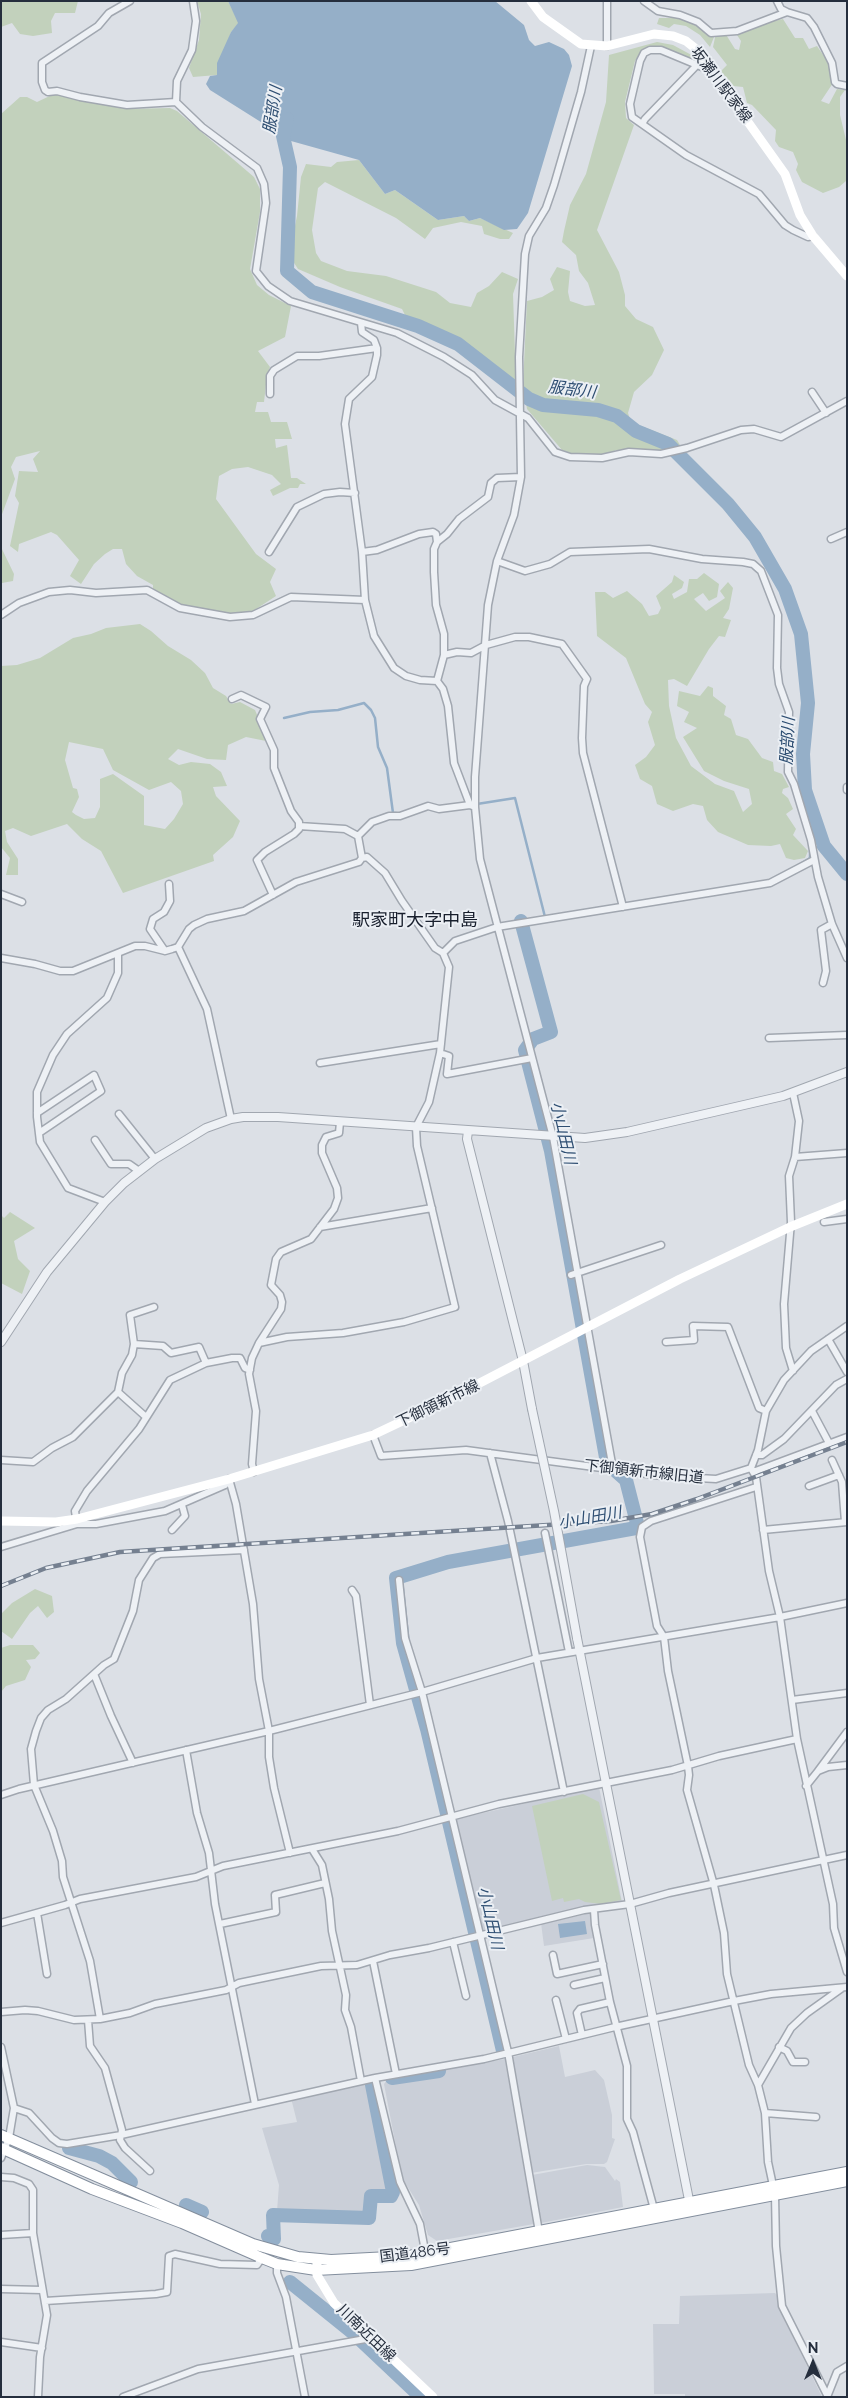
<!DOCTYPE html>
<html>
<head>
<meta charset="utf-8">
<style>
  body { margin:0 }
  #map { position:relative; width:848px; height:2398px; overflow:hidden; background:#dce0e6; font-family:Raleway,sans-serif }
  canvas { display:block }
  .frame { position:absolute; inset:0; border:2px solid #252e3d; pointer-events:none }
  .north { position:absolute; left:788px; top:2338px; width:50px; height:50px; -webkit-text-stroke:4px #ebeff4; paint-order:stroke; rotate:0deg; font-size:14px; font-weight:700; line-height:20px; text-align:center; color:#252e3d }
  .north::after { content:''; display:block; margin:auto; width:18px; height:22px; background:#252e3d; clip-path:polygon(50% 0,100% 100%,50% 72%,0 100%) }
</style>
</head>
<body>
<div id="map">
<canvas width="848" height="2398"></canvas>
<div class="frame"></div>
<div class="north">N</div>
</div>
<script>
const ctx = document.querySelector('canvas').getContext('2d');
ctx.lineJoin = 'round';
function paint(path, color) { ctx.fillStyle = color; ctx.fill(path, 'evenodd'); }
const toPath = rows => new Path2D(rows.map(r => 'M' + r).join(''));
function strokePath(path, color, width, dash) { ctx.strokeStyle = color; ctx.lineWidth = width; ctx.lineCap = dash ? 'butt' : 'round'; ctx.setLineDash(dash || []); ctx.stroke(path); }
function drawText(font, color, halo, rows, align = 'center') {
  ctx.font = font + ' Raleway,"Noto Sans JP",sans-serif'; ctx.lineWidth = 4; ctx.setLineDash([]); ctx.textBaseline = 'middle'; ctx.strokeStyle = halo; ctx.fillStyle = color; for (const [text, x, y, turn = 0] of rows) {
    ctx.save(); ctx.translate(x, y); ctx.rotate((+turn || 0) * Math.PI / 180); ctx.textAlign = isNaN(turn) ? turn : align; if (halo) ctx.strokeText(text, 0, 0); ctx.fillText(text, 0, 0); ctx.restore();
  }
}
const built = toPath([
  [599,1787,622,1902,602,1907,585,1906,484,1932,481,1930,456,1819],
  [587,1912,590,1913,594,1938,544,1946,541,1923],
  [559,2046,565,2077,595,2070,604,2080,612,2115,612,2138,615,2139,607,2162,604,2164,586,2164,531,2173,513,2057],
  [505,2059,534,2224,437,2241,428,2235,419,2205,402,2178,384,2084,387,2080],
  [368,2083,390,2191,370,2192,367,2214,363,2215,277,2211,279,2185,262,2128,297,2122,291,2098],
  [587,2165,605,2167,615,2181,616,2179,620,2182,623,2207,541,2223,532,2175],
  [775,2293,777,2295,779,2308,822,2397,685,2397,685,2394,654,2394,653,2324,679,2324,680,2296]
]);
const green = toPath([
  [1,1,78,1,75,13,55,13,51,21,52,33,33,36,20,34,12,23,1,27],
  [197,1,228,1,239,23,231,32,217,75,193,77,189,68,199,40,201,14],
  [659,18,676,18,690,22,714,37,710,47,700,35,686,26,674,24,669,28,657,24],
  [783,19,795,38,803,38,809,49,817,46,830,65,833,83,821,101,829,104,837,89,845,90,840,97,840,115,847,144,846,181,839,187,823,193,802,182,796,170,798,164,793,152,779,147,775,141,776,130,752,105,747,103,743,87,733,86,721,71,727,65,713,47,716,33,725,33,735,49,739,50,741,41,737,35,757,25],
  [657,42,673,45,697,58,695,62,675,52,652,48,642,50,635,61,625,102,626,118,634,125,597,230,619,272,625,295,625,306,636,319,653,327,664,350,652,375,634,392,628,413,631,422,677,440,680,445,660,451,616,450,606,455,576,455,562,450,527,409,523,384,527,301,542,297,554,290,550,279,557,267,570,271,568,292,570,301,585,306,595,305,588,283,579,271,576,255,562,242,564,231,570,205,586,174,606,102,609,55],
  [54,94,125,109,170,108,177,111,254,177,260,189,260,212,250,269,257,285,269,295,291,306,285,337,258,351,270,367,267,376,264,402,257,402,255,412,268,412,271,422,287,422,292,439,275,439,276,448,287,445,291,478,297,478,306,484,300,484,298,488,290,488,273,496,270,490,281,484,272,475,248,467,232,469,219,476,216,499,256,554,276,569,270,582,276,596,250,613,229,615,173,605,153,593,153,585,137,576,126,564,122,549,113,549,105,554,94,564,81,584,70,576,79,560,57,535,51,532,19,544,18,552,10,546,19,503,15,496,19,471,38,472,33,459,40,451,16,457,11,467,15,479,1,517,1,114,20,97,27,97,37,102],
  [359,160,385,194,395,190,438,220,464,216,469,221,480,218,513,233,509,239,500,239,484,234,482,226,461,222,433,228,425,239,396,218,325,182,318,188,312,230,316,253,321,261,347,271,386,276,436,292,450,303,471,307,477,293,489,286,502,272,518,279,513,294,516,383,492,362,463,343,407,319,402,309,340,287,298,269,289,255,297,216,301,177,306,164,331,167,337,162],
  [1,547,14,574,13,581,2,583],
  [704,573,719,584,717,597,709,601,703,593,694,599,706,611,725,598,720,591,728,582,733,588,729,609,723,618,731,620,725,637,719,636,709,649,687,686,674,679,668,680,669,706,676,738,691,766,715,784,734,791,743,812,752,804,749,789,724,781,704,771,683,737,697,728,684,722,689,712,677,706,679,691,700,696,708,686,713,688,713,696,726,706,724,715,731,719,736,735,748,739,762,758,773,762,774,771,782,774,789,787,783,789,782,793,788,798,793,809,786,814,796,829,793,835,808,851,805,858,794,860,786,858,780,844,771,846,748,845,718,832,707,820,703,806,693,804,673,811,657,804,652,786,640,779,635,765,646,757,655,745,648,722,652,712,645,704,626,658,597,636,595,592,605,592,613,598,627,591,642,604,649,616,658,614,661,608,656,596,672,582,674,575,684,582,682,588,672,594,674,599,687,592,689,579,697,579],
  [140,624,151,631,168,646,191,660,205,673,213,688,226,696,231,704,240,702,255,710,258,717,266,741,246,737,228,745,226,760,207,759,178,749,168,759,179,765,191,762,210,764,221,772,227,786,213,787,216,796,240,821,233,837,213,855,214,861,123,893,101,851,82,839,67,824,31,836,13,828,5,831,7,842,18,859,18,875,6,875,10,858,1,847,1,666,17,665,40,658,73,638,91,634,106,628],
  [69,742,103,749,113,770,149,790,171,782,181,791,183,804,174,819,165,829,144,825,144,796,113,774,100,779,100,807,95,818,84,819,76,815,72,812,79,797,77,789,73,788,65,760],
  [10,1212,35,1228,14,1241,18,1259,30,1271,22,1294,1,1283,1,1215,4,1218],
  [35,1589,52,1596,54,1612,47,1618,38,1606,30,1613,12,1639,1,1631,2,1613,12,1603],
  [10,1645,33,1645,40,1653,35,1659,26,1660,31,1667,25,1680,6,1686,1,1692,1,1648],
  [583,1794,599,1802,621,1900,601,1904,585,1902,579,1899,564,1902,563,1898,552,1901,532,1806]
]);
const water = toPath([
  [228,1,495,1,524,25,529,40,535,46,549,42,564,49,569,55,572,66,528,213,517,229,504,230,480,218,469,221,464,216,438,220,395,190,385,194,359,160,291,141,210,90,206,84,210,76,217,75,217,63,231,32,238,23],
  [585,1921,587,1934,560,1938,558,1924]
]);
const stream = toPath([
  [284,718,310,712,338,710,364,703,371,710,375,718,378,747,387,768,393,813,396,813],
  [477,804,515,798,545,917],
  [813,848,824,846],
  [797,866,810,858,810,851]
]);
const river = toPath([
  [287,119,283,136,290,167,287,271,312,292,418,326,458,344,529,399,543,405,598,410,617,416,636,431,668,444,728,504,755,537,785,589,801,634,808,703,803,754,805,790,824,846,847,874],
  [503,2051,427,1729,403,1643,396,1578,448,1562,636,1528,637,1523,626,1480,607,1463,551,1151,525,1050,533,1039,551,1032,521,921],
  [392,2078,439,2071],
  [69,2148,99,2156,112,2163,131,2182],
  [186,2205,202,2212],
  [268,2236,274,2239,273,2215,369,2218,371,2196,391,2196,393,2192,372,2085],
  [290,2282,352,2332,421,2397]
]);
const minor = toPath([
  [130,1,109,13,98,26,42,63,42,82,45,90,48,92,57,91,80,97,127,105,176,102],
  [193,1,196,21,192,50,177,81,176,102,202,127,257,168,264,184,266,203,256,271,268,286,290,301,397,333,444,357,472,375,495,400,528,418,555,452,570,457,602,458,629,452,661,454,687,448,741,430,754,429,781,437,847,401],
  [607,1,607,46],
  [644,1,658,11,680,15,698,22,711,33,737,31,787,12],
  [777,1,781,9,787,12,807,18,814,27,832,63,835,82,837,84,847,86],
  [591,46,581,92,554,185,546,208,529,236,525,254,519,357,521,477,514,515,497,561,488,605,475,777,475,807,480,859,553,1137,613,1469],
  [706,62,702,67,661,50,650,50,644,53,640,61,630,104,632,117,686,155,759,194,785,225,793,230,808,237,813,236],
  [642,124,645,119,697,65],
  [361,323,362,332,374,340,377,348,377,355,372,377,349,399,345,424,362,552,365,600,374,636,394,668,406,676,420,680,437,681],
  [812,392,826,413],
  [270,394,270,376,274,370,297,356,319,356,377,348],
  [831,539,847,532],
  [269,552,297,507,324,494,340,492,355,493],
  [362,552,377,550,419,534,433,532,436,534,437,542],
  [497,561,525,571,550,564,570,552,649,549,702,559,743,562,753,564,761,571,778,615,777,668,779,684,789,712,788,772,794,784,811,840,818,877,832,924,847,958],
  [1,615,19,603,49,592,70,590,96,593,147,590,180,608,230,617,253,615,291,597,365,600],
  [444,655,444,634,436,605,434,572,434,549,437,542,447,534,459,519,488,497,491,483,497,478,521,477],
  [232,699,241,695,266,707,260,719,274,750,274,768,291,811,299,822,299,829,294,834,265,852,257,860,273,895],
  [847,787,847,790],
  [475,807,470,805,454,763,448,706,443,689,437,681,444,655,457,652,471,653,486,645,515,637,529,637,562,644,587,679,584,686,582,738,583,753,623,907],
  [299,826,345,829,358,836],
  [1,894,22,902],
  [178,947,207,1009,231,1119],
  [165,951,150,929,153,919,164,912,170,901,169,884],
  [443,953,455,941,497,927,770,883,814,860],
  [1,958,35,964,60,971,73,971,135,946,145,946,165,951,172,949,178,947,189,929,194,925,207,919,244,911,296,882,359,862,362,858,358,836,372,822,389,816,400,816,428,806,439,809,470,805],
  [823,983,826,971,821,930,832,924],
  [769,1038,847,1035],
  [440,1053,449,1056,447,1074,532,1058],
  [320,1063,441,1044],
  [37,1113,94,1075,101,1091,39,1133],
  [119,1114,155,1159],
  [95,1140,111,1164,129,1164,139,1171],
  [795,1157,847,1153],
  [105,1202,68,1188,40,1142,37,1117,37,1092,53,1055,67,1034,107,998,118,973,118,954],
  [824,1222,847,1219],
  [320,1227,432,1208],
  [571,1275,661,1245],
  [828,1339,847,1372],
  [666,1342,694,1340,693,1326,728,1327,759,1408,766,1411],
  [259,1343,287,1337,343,1333,404,1322,455,1307,417,1146,416,1127,429,1102,440,1053,449,967,443,953,435,948,402,901,385,873,367,857,362,858],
  [134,1344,163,1346,171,1353,199,1347,206,1363],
  [793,1371,786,1348,784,1304,791,1222,789,1176,795,1157,799,1121,793,1093],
  [118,1392,146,1417],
  [812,1411,829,1443],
  [373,1435,381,1456,466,1450,662,1476,716,1479,751,1468,758,1450,766,1411,784,1380,811,1351,847,1326],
  [490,1453,508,1521,564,1792],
  [756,1455,762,1455,784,1439,836,1385,847,1379],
  [1,1460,33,1462,52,1448,73,1437,118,1392,122,1373,132,1355,134,1344,130,1315,154,1307],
  [832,1460,842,1482,845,1522],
  [751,1468,756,1477,769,1571,780,1617,797,1739,833,1904,834,1928,847,1972],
  [254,1472,252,1464,256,1411,249,1374,252,1358,259,1343,281,1309,282,1302,280,1295,271,1285,276,1259,281,1252,311,1239,334,1209,338,1198,337,1188,322,1153,322,1145,326,1137,339,1133,340,1122],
  [753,1472,847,1437],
  [229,1479,236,1504,253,1604,259,1679,269,1731,269,1757,274,1788,290,1853],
  [809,1486,839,1475],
  [756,1487,651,1521,642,1527,640,1537,657,1626,664,1637,668,1671,688,1766,689,1775,687,1790,714,1885,724,1933,727,1974,749,2065,758,2085,765,2113,768,2162,775,2195,776,2246,782,2306,827,2395],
  [77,1524,96,1524,165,1511,225,1485,229,1479],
  [172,1530,185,1516,182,1505],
  [763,1530,847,1522],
  [545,1533,569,1652],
  [1,1547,77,1524,75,1511,87,1491,139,1429,170,1380,206,1363,232,1358,240,1358,245,1368,250,1370],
  [399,1580,405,1638,422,1692,508,2052,539,2232],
  [352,1590,356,1596,370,1705],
  [94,1674,111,1716,133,1763],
  [792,1700,847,1693],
  [186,1750,197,1813,209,1853,215,1904,255,2104],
  [818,1771,847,1732],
  [806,1786,818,1771,828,1767,847,1765],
  [1,1795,19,1789,269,1731,422,1692,537,1658,780,1617,847,1603],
  [312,1849,322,1865,329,1899,332,1931,346,1995,345,2010,351,2027,361,2081],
  [594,1910,595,1925,610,2002,627,2066,627,2119,633,2132,654,2209],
  [37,1913,47,1974],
  [1,1923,65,1905,80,1899,196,1877,223,1866,398,1831,499,1804,672,1770,719,1756,797,1739],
  [220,1924,276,1912,275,1895,325,1883],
  [453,1942,466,1996],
  [553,1955,557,1974,603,1964],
  [373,1961,396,2074],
  [574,1985,605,1978],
  [556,2000,566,2039],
  [1,2012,25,2010,38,2011,74,2020,100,2019,130,2013,155,2004,226,1990,239,1983,321,1966,357,1965,390,1955,429,1948,584,1910,630,1904,669,1893,847,1855],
  [100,2019,90,1961,63,1877,62,1861,53,1831,34,1785,31,1749,36,1731,41,1718,48,1710,66,1699,104,1665,114,1659,133,1611,139,1580,153,1558,160,1554,244,1550],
  [88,2020,90,2046,105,2068,122,2130,120,2140,125,2148,150,2171],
  [582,2035,577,2013,580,2009,610,2002],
  [1,2047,14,2108,9,2138,1,2158],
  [779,2047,787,2051,793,2062,805,2062],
  [375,2078,400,2182,420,2224,426,2256],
  [758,2085,791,2028,807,2013,842,1988],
  [14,2108,29,2113,52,2138,59,2143,67,2144,121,2135,375,2078,484,2059,615,2027,734,2001,771,1994,847,1987],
  [765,2113,816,2117],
  [1,2177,14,2178,29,2184,33,2190,33,2233,47,2315,40,2357,38,2397],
  [1,2235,33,2233],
  [277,2264,277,2273,286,2297,305,2397],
  [1,2289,42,2290],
  [45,2301,156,2294,167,2292,169,2256,175,2254,220,2264,257,2265,262,2258],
  [1,2342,42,2348],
  [123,2397,198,2369,371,2338],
  [827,2397,837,2372,847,2366]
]);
const tertiary = toPath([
  [468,1131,467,1139,523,1361,532,1409],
  [1,1342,47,1272,105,1202,124,1183,155,1159,206,1128,231,1119,243,1117,278,1117,585,1138,627,1132,783,1096,847,1072],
  [577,1638,690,2205]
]);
const secondary = toPath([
  [531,1,543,17,581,44,607,46,654,34,673,36,686,41,696,49,785,174,800,215,813,236,847,276],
  [1,1521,56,1522,77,1519,229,1479,373,1435,449,1399,680,1279,790,1227,847,1204],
  [317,2259,317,2275,334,2303,433,2397]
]);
const trunk = toPath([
  [1,2135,253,2244,298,2257,331,2260,409,2256,847,2172],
  [1,2148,92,2189,182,2223,262,2258,277,2264,316,2270,411,2265,847,2181]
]);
const rail = toPath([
  [1,1586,46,1568,120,1552,611,1521,652,1514,697,1499,847,1442]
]);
const tertiaryBridge = toPath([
  [532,1409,554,1511,577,1638]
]);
const streetNames = [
  ["坂瀬川駅家線",721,85,53],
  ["下御領新市線",438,1404,-26],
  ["下御領新市線旧道",644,1472,6],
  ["国道486号",415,2253,-7],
  ["川南近田線",366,2333,44]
];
const waterNames = [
  ["服部川",273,110,-81],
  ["服部川",572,390,7],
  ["服部川",788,741,-87],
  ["小山田川",563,1133,77],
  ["小山田川",590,1518,-10],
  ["小山田川",490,1918,77]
];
const quarterNames = [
  ["駅家町大字中島",415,921]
];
paint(built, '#cacfd8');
paint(green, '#c2d1bc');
paint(water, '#95afc8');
strokePath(stream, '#95afc8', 2.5);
strokePath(river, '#95afc8', 14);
strokePath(minor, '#a1a7b0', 9);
strokePath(tertiary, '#a1a7b0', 10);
strokePath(trunk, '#838e9d', 12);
strokePath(minor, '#eef1f5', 6);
strokePath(tertiary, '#eef1f5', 8);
strokePath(secondary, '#fff', 9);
strokePath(trunk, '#fff', 10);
strokePath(rail, '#758090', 4.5);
strokePath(rail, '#ebeff4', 2.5, [8]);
strokePath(tertiaryBridge, '#a1a7b0', 10, []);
strokePath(tertiaryBridge, '#eef1f5', 8);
drawText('15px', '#252e3d', '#ebeff4', streetNames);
drawText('italic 16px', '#2e4e72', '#ebeff4', waterNames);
drawText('18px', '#181f2d', '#ebeff4', quarterNames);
</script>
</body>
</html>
